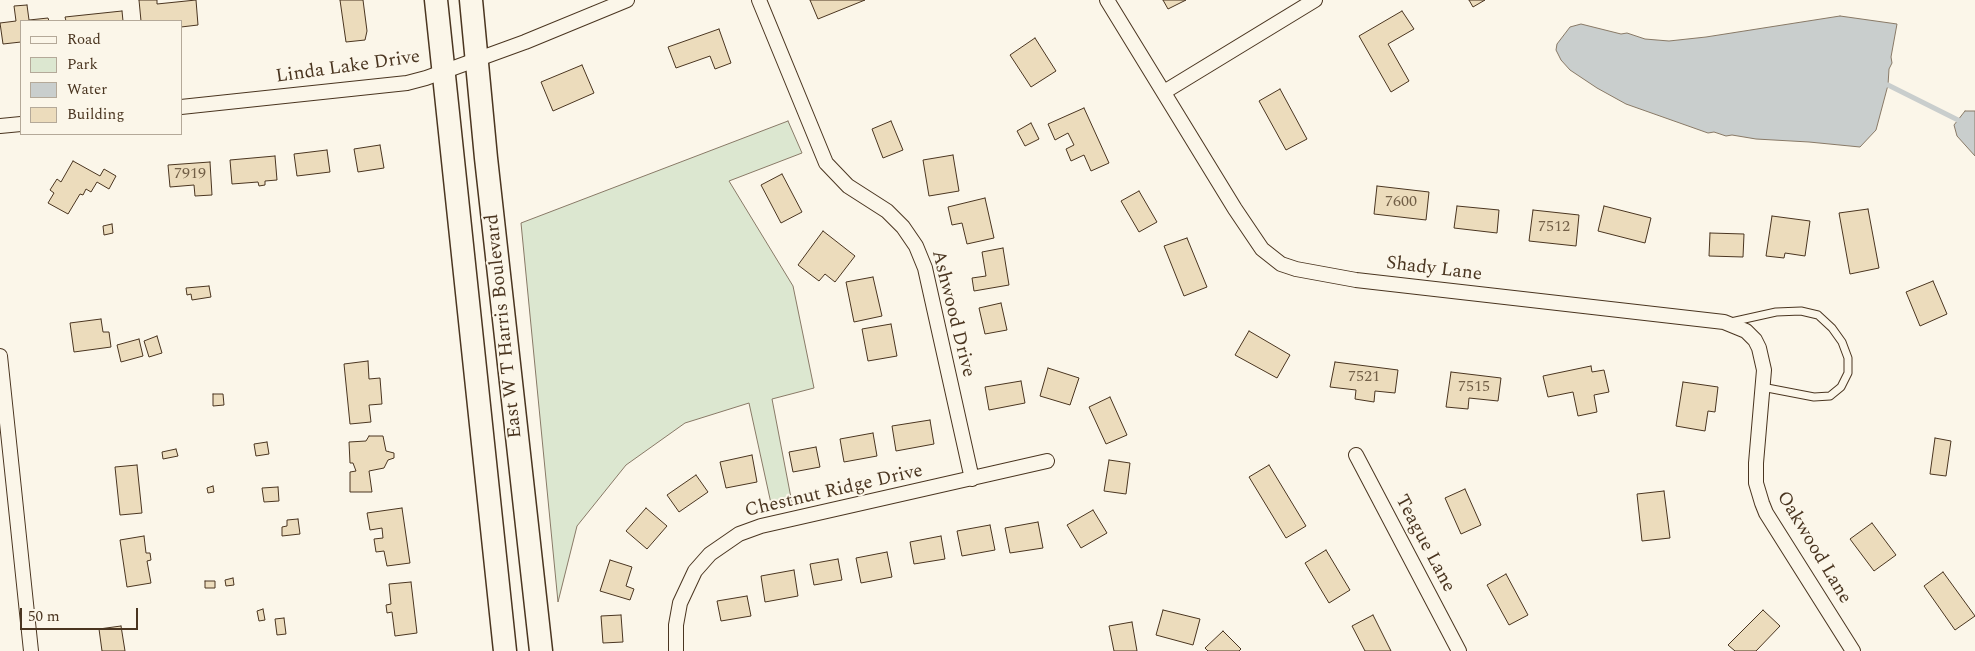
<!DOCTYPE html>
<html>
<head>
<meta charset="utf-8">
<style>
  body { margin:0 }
  #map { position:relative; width:1975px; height:651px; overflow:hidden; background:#fbf6e9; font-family:Spectral,serif }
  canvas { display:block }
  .legend { position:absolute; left:20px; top:20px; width:162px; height:115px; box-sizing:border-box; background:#fbf6e9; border:1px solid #b4a999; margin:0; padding:6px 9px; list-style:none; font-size:15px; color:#4a3520 }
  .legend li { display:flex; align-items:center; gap:10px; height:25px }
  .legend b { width:25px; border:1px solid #b4a999 }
  .scale { position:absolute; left:20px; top:608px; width:118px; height:22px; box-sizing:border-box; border:2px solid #4a3520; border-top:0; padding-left:6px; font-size:15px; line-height:18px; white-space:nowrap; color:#4a3520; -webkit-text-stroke:4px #fbf6e9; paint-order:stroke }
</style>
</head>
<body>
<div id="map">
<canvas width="1975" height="651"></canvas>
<ul class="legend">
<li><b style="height:6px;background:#fbf6e9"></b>Road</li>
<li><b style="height:14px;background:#dce7d0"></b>Park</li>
<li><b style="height:14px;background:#c9cecd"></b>Water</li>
<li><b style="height:14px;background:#ecdcbc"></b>Building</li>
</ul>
<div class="scale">50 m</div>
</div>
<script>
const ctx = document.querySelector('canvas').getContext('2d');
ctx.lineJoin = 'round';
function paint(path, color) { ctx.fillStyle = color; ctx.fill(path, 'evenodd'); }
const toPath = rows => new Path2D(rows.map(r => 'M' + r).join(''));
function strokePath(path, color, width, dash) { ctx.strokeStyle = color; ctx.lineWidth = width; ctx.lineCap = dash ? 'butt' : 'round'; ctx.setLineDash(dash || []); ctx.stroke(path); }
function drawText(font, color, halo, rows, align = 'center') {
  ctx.font = font + ' Spectral,serif'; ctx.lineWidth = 4; ctx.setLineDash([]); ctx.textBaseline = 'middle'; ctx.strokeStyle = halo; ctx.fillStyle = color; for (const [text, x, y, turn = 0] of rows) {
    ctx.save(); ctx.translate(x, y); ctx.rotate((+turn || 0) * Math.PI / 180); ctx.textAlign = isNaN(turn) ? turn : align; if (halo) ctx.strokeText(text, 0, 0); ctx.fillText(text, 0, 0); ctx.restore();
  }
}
const green = toPath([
  [788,121,802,153,729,181,793,286,814,388,772,399,792,503,772,508,749,403,685,423,626,465,577,526,558,602,521,223,788,121]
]);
const water = toPath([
  [1840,16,1897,24,1891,57,1892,63,1889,69,1888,85,1876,130,1860,147,1809,142,1756,139,1732,135,1726,136,1714,132,1708,133,1626,104,1597,88,1570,70,1561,60,1556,50,1557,44,1570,27,1581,24,1621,34,1627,33,1645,39,1669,41,1706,37,1840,16],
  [1965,111,1975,111,1975,156,1957,136,1954,125,1965,111]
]);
const stream = toPath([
  [1881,85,1888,85,1962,122]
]);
const building = toPath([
  [139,0,157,0,157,4,196,0,198,25,181,27,181,21,141,21,139,0],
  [340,0,363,0,367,31,365,40,346,42,340,0],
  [810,0,865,0,818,19,810,0],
  [1163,0,1186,0,1168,9,1163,0],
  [1469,0,1485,0,1473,7,1469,0],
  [27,5,29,20,48,18,49,21,21,21,21,42,3,44,0,23,16,21,14,6,27,5],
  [122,11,123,21,66,21,65,17,122,11],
  [1402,11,1414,29,1388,44,1409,81,1391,92,1359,36,1402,11],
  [719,29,731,63,715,69,710,56,676,68,668,47,719,29],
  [1035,38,1056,71,1031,87,1010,55,1035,38],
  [582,65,594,93,553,111,541,82,582,65],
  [1280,89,1307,139,1286,150,1259,101,1280,89],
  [1084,108,1109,163,1091,171,1084,155,1071,161,1066,149,1074,145,1068,133,1055,140,1048,124,1084,108],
  [891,121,903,150,883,158,872,129,891,121],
  [1031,123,1039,139,1025,146,1017,131,1031,123],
  [380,145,384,168,358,172,354,149,380,145],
  [327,150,330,172,297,176,294,154,327,150],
  [953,155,959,191,929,196,923,160,953,155],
  [275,156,277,180,265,181,265,185,259,186,258,182,232,184,230,160,275,156],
  [73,161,100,176,104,169,116,176,109,189,97,182,91,192,86,189,83,195,80,194,68,214,48,203,54,193,50,190,57,179,61,182,73,161],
  [210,162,212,195,195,196,194,185,170,187,168,165,210,162],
  [782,174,802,212,781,223,761,185,782,174],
  [1377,186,1429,192,1426,220,1374,214,1377,186],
  [1139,191,1157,222,1139,232,1121,201,1139,191],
  [985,198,994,238,967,244,962,223,952,225,948,207,985,198],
  [1457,206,1499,210,1497,233,1454,228,1457,206],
  [1604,206,1651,218,1645,243,1598,231,1604,206],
  [1868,209,1879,268,1850,274,1839,213,1868,209],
  [1533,210,1579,215,1576,246,1529,241,1533,210],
  [1772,216,1810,221,1805,256,1785,253,1784,258,1766,256,1772,216],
  [112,224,113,233,104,235,103,226,112,224],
  [823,231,855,256,835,282,825,274,819,281,798,265,823,231],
  [1710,233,1744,234,1743,257,1709,256,1710,233],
  [1187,238,1207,287,1184,296,1164,246,1187,238],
  [1003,248,1009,285,974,291,972,278,986,276,982,252,1003,248],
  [873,277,882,316,854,322,846,282,873,277],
  [1933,281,1947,314,1920,326,1906,292,1933,281],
  [209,286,211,297,192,300,191,294,187,295,186,288,209,286],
  [1001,303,1007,330,985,334,979,308,1001,303],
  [101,319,103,332,109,332,111,347,74,352,70,323,101,319],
  [891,324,897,356,868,361,862,329,891,324],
  [1249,331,1290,355,1277,378,1235,355,1249,331],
  [157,336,162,353,149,357,144,341,157,336],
  [139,339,143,356,121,362,117,345,139,339],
  [368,361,369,379,380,378,382,404,369,405,371,422,350,424,344,364,368,361],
  [1335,362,1398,370,1395,393,1375,391,1374,402,1355,399,1356,390,1330,387,1335,362],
  [1591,366,1592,372,1604,370,1609,392,1594,395,1597,412,1578,416,1573,392,1548,397,1543,376,1591,366],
  [1048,368,1079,378,1070,405,1040,396,1048,368],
  [1451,372,1501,378,1498,401,1469,398,1468,409,1446,407,1451,372],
  [1021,381,1025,403,989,410,985,387,1021,381],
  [1683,382,1718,387,1715,412,1708,411,1705,431,1676,426,1683,382],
  [213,394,223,394,224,405,213,406,213,394],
  [1110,397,1127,435,1106,444,1089,407,1110,397],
  [930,420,934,444,896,451,892,426,930,420],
  [873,433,877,456,844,462,840,439,873,433],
  [369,436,383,436,386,451,394,453,394,458,388,460,384,468,369,471,372,492,350,492,350,472,356,471,353,463,350,463,349,442,366,441,369,436],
  [1935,438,1951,441,1946,476,1930,474,1935,438],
  [267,442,269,454,256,456,254,444,267,442],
  [816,447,820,467,793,472,789,452,816,447],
  [176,449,178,456,163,459,162,452,176,449],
  [752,455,757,482,726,488,720,462,752,455],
  [1109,460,1130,463,1126,494,1104,491,1109,460],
  [137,465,142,513,120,515,115,467,137,465],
  [1269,465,1306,526,1286,538,1249,477,1269,465],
  [696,475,708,492,679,512,667,495,696,475],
  [213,486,214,492,208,493,207,488,213,486],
  [278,487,279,501,264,502,262,488,278,487],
  [1465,489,1481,525,1461,534,1445,498,1465,489],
  [1664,491,1670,538,1642,541,1637,494,1664,491],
  [402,508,410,563,387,566,384,551,376,552,374,539,383,538,382,528,370,530,367,513,402,508],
  [646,508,667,526,647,549,626,531,646,508],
  [1093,510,1107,533,1081,548,1067,525,1093,510],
  [298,519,300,534,282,536,282,527,287,526,287,520,298,519],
  [1038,522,1043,548,1010,553,1005,528,1038,522],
  [1872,523,1896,555,1874,571,1850,539,1872,523],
  [990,525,995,550,962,556,957,531,990,525],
  [144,536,146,553,150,553,151,560,147,561,151,583,127,587,120,540,144,536],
  [941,536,945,559,914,564,910,542,941,536],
  [1326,550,1350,590,1329,603,1305,563,1326,550],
  [887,552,892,577,861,583,856,558,887,552],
  [838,559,842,580,814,585,810,564,838,559],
  [610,560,632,567,626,586,634,589,630,600,600,591,610,560],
  [794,570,798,596,765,602,761,576,794,570],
  [1943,572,1975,616,1955,630,1924,586,1943,572],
  [1506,574,1528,615,1509,625,1487,585,1506,574],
  [233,578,234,585,226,586,225,580,233,578],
  [205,581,215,581,215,588,205,588,205,581],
  [411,582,417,633,395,636,392,612,387,613,386,605,391,604,389,584,411,582],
  [747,596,751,616,721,621,717,601,747,596],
  [263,609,265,620,259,621,257,611,263,609],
  [1163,610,1200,619,1193,645,1156,635,1163,610],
  [1763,610,1780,626,1756,651,1735,651,1728,645,1763,610],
  [621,615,623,642,603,643,601,616,621,615],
  [1373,615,1391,651,1365,651,1352,626,1373,615],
  [284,618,286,634,277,635,275,619,284,618],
  [1132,622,1137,651,1114,651,1109,626,1132,622],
  [121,626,125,651,102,651,99,629,121,626],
  [1223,631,1241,649,1239,651,1208,651,1205,648,1223,631]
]);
const lane = toPath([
  [1731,322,1776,312,1801,311,1818,315,1832,328,1842,342,1848,358,1848,373,1841,387,1830,396,1814,397,1762,387]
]);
const street = toPath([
  [759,0,826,163,848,186,887,211,903,227,916,246,925,268,972,479],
  [1107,0,1235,209,1262,249,1281,264,1296,269,1356,280,1724,322,1746,331,1755,340,1759,348,1764,370,1756,463,1756,483,1762,503,1766,513,1853,651],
  [1164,92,1315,0],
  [181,107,407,83,426,78,525,42,627,0],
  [0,126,21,124],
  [0,356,31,651],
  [1356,455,1459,651],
  [676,651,676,625,680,603,695,571,710,554,739,534,761,526,1047,461]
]);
const primary = toPath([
  [436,0,505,651],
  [471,0,486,158,541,651]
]);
const numberNames = [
  ["7919",190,175],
  ["7600",1401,203],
  ["7512",1554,228],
  ["7521",1364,378],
  ["7515",1474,388]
];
const streetNames = [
  ["Linda Lake Drive",348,68,-8],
  ["Shady Lane",1434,270,7],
  ["Ashwood Drive",952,314,76],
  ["East W T Harris Boulevard",505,326,-96],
  ["Chestnut Ridge Drive",834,492,-13],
  ["Teague Lane",1424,544,62],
  ["Oakwood Lane",1813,548,59]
];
paint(green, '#dce7d0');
strokePath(green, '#887966', 1);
paint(water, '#c9cecd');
strokePath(water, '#887966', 1);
strokePath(stream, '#c9cecd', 5);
paint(building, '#ecdcbc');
strokePath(building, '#4a3520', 1);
strokePath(lane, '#4a3520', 9);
strokePath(street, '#4a3520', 16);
strokePath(primary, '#4a3520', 25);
strokePath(lane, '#fbf6e9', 7);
strokePath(street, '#fbf6e9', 14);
strokePath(primary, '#fbf6e9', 22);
drawText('16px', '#725f47', null, numberNames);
drawText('19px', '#4a3520', '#fbf6e9', streetNames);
</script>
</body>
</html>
